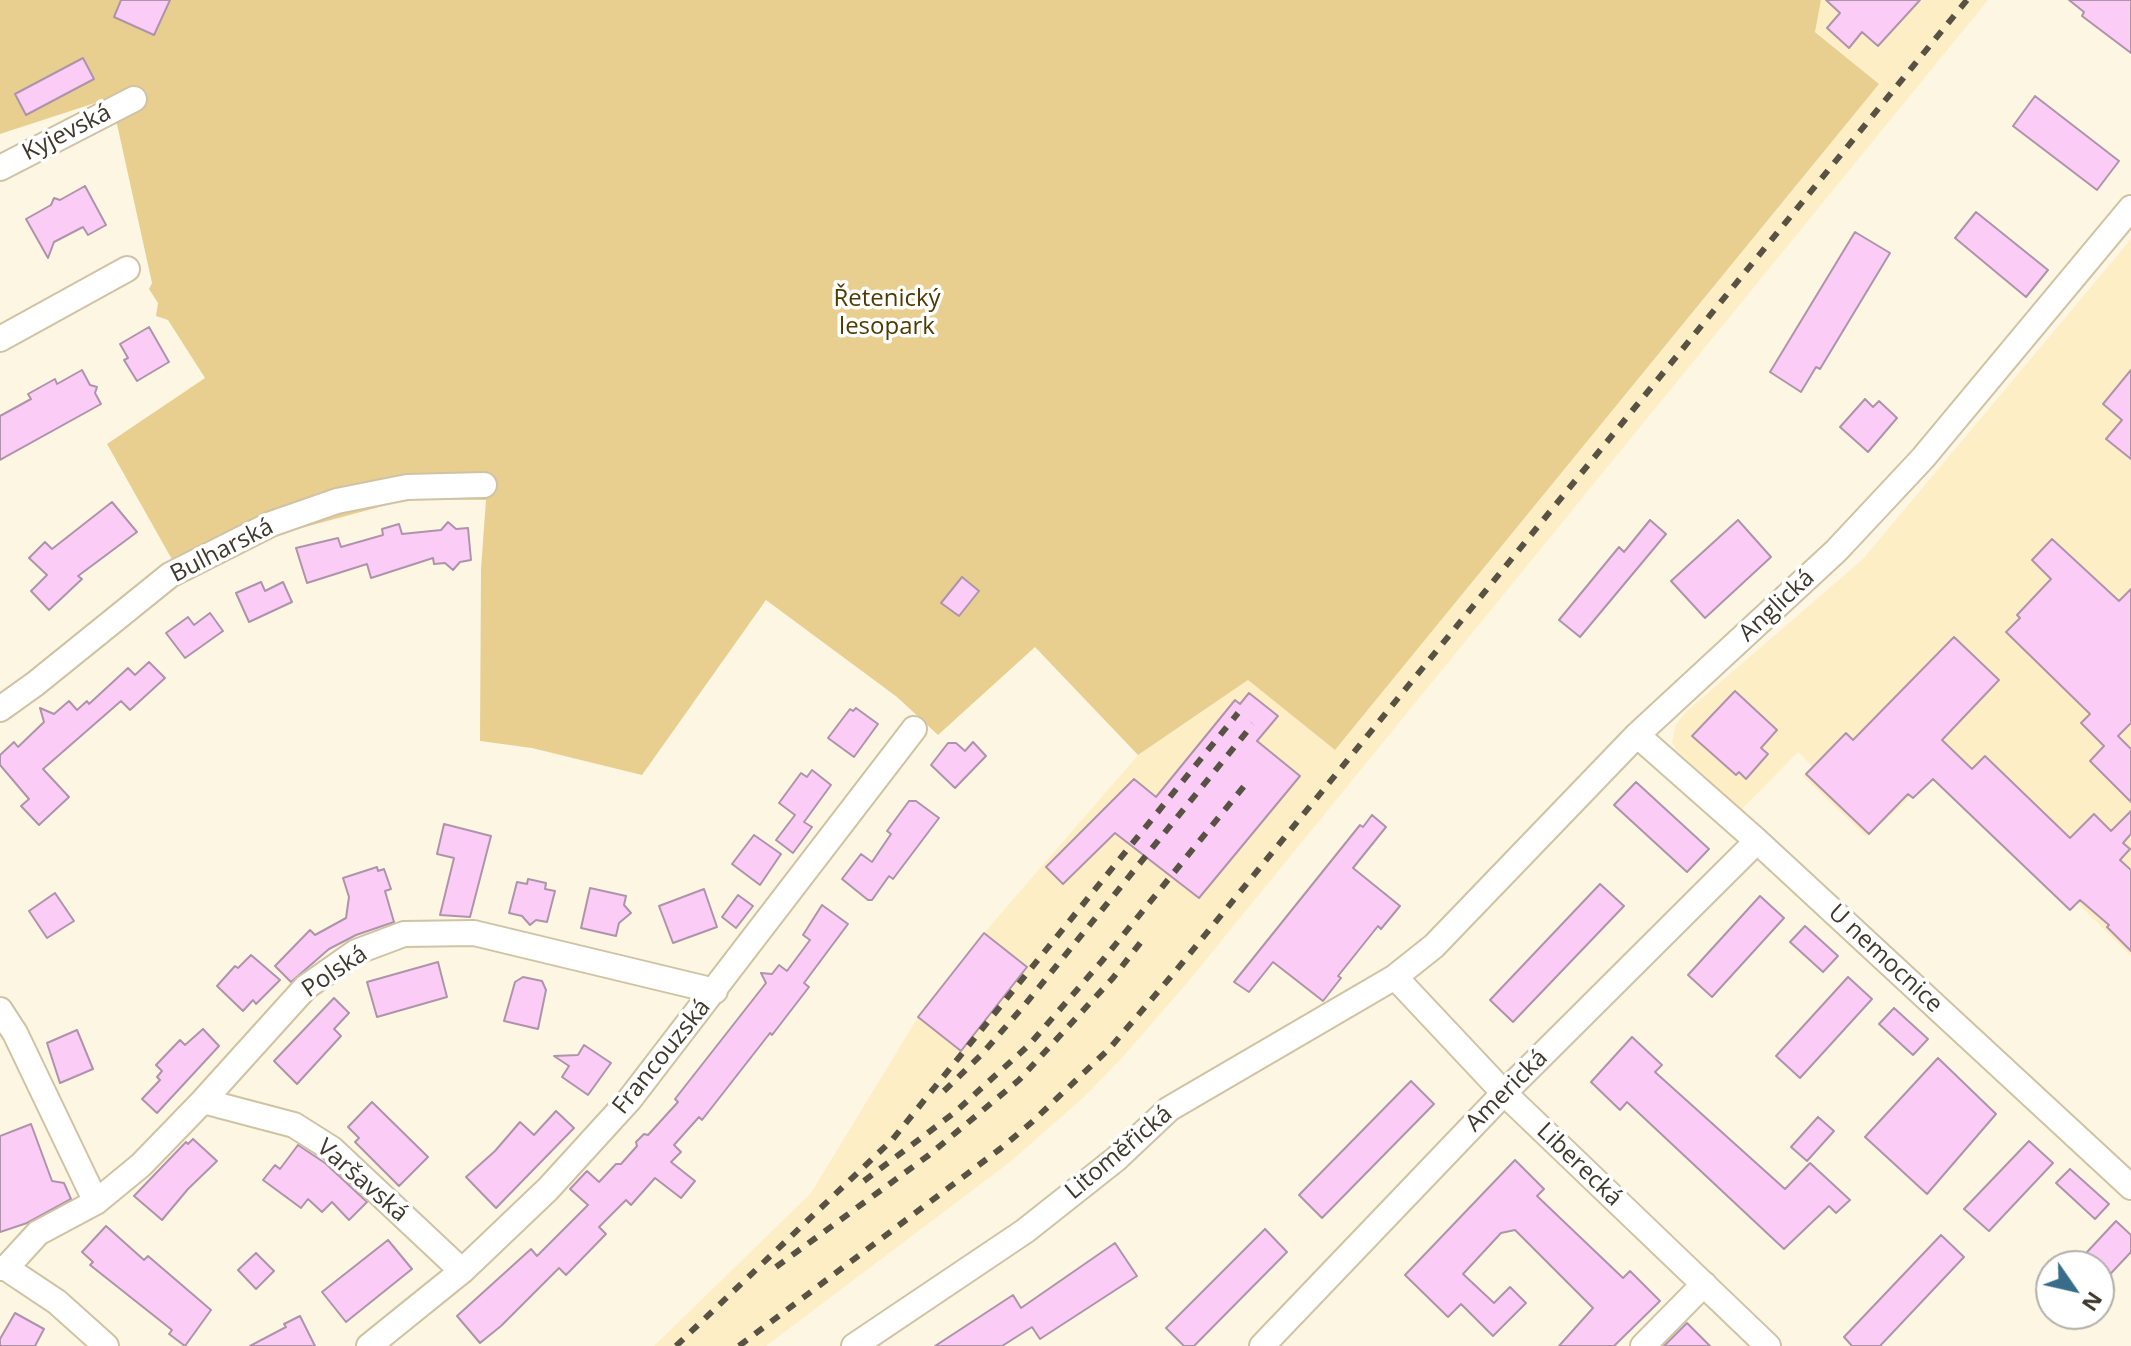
<!DOCTYPE html>
<html>
<head>
<meta charset="utf-8">
<style>
  body { margin:0 }
  #map { position:relative; width:2131px; height:1346px; overflow:hidden; background:#fdf6e2; font-family:"Open Sans",sans-serif }
  canvas { display:block }
  .north { position:absolute; left:2035px; top:1250px; width:80px; height:80px; box-sizing:border-box; background:#fff; border:2px solid #b2b0ab; border-radius:50%; rotate:124deg; font-size:22px; font-weight:700; line-height:32px; text-align:center; color:#3e392c }
  .north::after { content:''; display:block; margin:auto; width:28px; height:36px; background:#386d89; clip-path:polygon(50% 0,100% 100%,50% 72%,0 100%) }
</style>
</head>
<body>
<div id="map">
<canvas width="2131" height="1346"></canvas>
<div class="north">N</div>
</div>
<script>
const ctx = document.querySelector('canvas').getContext('2d');
ctx.lineJoin = 'round';
function paint(path, color) { ctx.fillStyle = color; ctx.fill(path, 'evenodd'); }
const toPath = rows => new Path2D(rows.map(r => 'M' + r).join(''));
function strokePath(path, color, width, dash) { ctx.strokeStyle = color; ctx.lineWidth = width; ctx.lineCap = dash ? 'butt' : 'round'; ctx.setLineDash(dash || []); ctx.stroke(path); }
function drawText(font, color, halo, rows, align = 'center') {
  ctx.font = font + ' "Open Sans",sans-serif'; ctx.lineWidth = 7; ctx.setLineDash([]); ctx.textBaseline = 'middle'; ctx.strokeStyle = halo; ctx.fillStyle = color; for (const [text, x, y, turn = 0] of rows) {
    ctx.save(); ctx.translate(x, y); ctx.rotate((+turn || 0) * Math.PI / 180); ctx.textAlign = isNaN(turn) ? turn : align; if (halo) ctx.strokeText(text, 0, 0); ctx.fillText(text, 0, 0); ctx.restore();
  }
}
const built = toPath([
  [1821,0,1988,0,1187,983,1121,1059,1084,1097,1010,1162,766,1346,654,1346,811,1193,918,1017,984,933,1138,755,1248,680,1335,750,1879,84,1815,31],
  [2131,239,2131,956,1941,768,1867,837,1803,776,1812,766,1798,752,1741,810,1677,751,1672,742,1676,724,1687,711,1863,559]
]);
const green = toPath([
  [0,0,1821,0,1815,32,1879,84,1335,750,1248,680,1138,755,1035,647,938,735,897,697,766,600,642,775,532,748,480,741,481,569,486,500,409,499,279,534,183,579,107,444,205,378,168,320,156,316,158,303,149,289,152,283,113,106,98,102,0,134]
]);
const building = toPath([
  [121,0,170,0,154,35,114,17,121,0],
  [1826,0,1920,0,1878,46,1862,32,1849,48,1827,28,1840,13,1826,0],
  [2069,0,2131,0,2131,53,2082,16,2084,12,2069,0],
  [83,58,94,79,26,115,15,94,83,58],
  [2035,96,2119,161,2097,190,2013,126,2035,96],
  [85,186,106,225,88,235,83,227,54,242,48,258,26,219,51,205,54,198,60,200,85,186],
  [1976,212,2048,270,2026,297,1955,238,1976,212],
  [1855,232,1890,253,1820,369,1816,367,1801,392,1770,372,1855,232],
  [149,327,169,362,137,381,124,360,128,358,120,344,149,327],
  [82,370,90,385,97,387,95,393,101,404,0,460,0,416,31,399,28,394,55,379,57,384,82,370],
  [2131,370,2131,459,2106,439,2122,420,2103,404,2131,370],
  [1865,399,1873,407,1879,401,1897,418,1868,452,1840,427,1865,399],
  [112,502,137,532,78,576,82,579,49,610,31,591,47,575,29,558,45,542,52,549,112,502],
  [1650,520,1666,534,1580,637,1559,620,1619,547,1624,552,1650,520],
  [1738,520,1771,557,1705,618,1671,581,1738,520],
  [448,522,456,529,468,528,471,560,460,562,453,570,445,563,434,564,433,558,371,578,367,564,307,583,296,548,338,538,341,547,383,535,382,529,399,524,402,534,441,530,448,522],
  [2052,539,2119,601,2131,589,2131,723,2118,736,2131,749,2131,802,2090,761,2104,746,2081,723,2090,714,2006,632,2020,618,2017,615,2051,579,2032,560,2052,539],
  [962,577,979,591,959,616,941,603,962,577],
  [261,582,265,591,283,582,292,602,249,622,236,593,261,582],
  [210,613,223,631,185,658,166,633,188,617,194,625,210,613],
  [1954,637,1999,680,1942,740,1972,769,1985,756,2070,838,2094,814,2111,831,2131,811,2131,834,2123,843,2130,849,2120,860,2131,870,2131,951,2107,927,2109,925,2080,900,2070,910,1933,779,1913,798,1908,794,1869,834,1806,774,1846,733,1853,740,1954,637],
  [149,662,165,678,130,710,121,701,43,769,69,797,39,825,21,806,29,799,0,765,0,755,14,742,18,747,44,722,40,708,54,714,69,701,77,710,87,701,89,704,128,668,135,675,149,662],
  [1735,691,1777,730,1761,748,1768,754,1746,779,1739,772,1736,775,1692,736,1735,691],
  [1249,693,1278,716,1257,741,1300,776,1199,898,1115,833,1063,884,1046,867,1134,779,1156,797,1235,700,1240,704,1249,693],
  [856,708,878,724,854,757,828,738,850,709,853,711,856,708],
  [973,742,986,756,955,788,931,765,948,743,956,743,965,751,973,742],
  [812,770,831,785,804,822,812,827,793,853,776,840,795,815,779,803,801,773,807,777,812,770],
  [1636,782,1709,849,1687,872,1614,805,1636,782],
  [909,801,916,801,939,818,893,879,889,876,872,900,868,900,842,879,861,854,872,862,891,834,887,831,909,801],
  [1372,815,1386,827,1353,868,1400,906,1381,929,1378,926,1338,976,1341,978,1323,1001,1273,962,1249,992,1234,982,1360,825,1363,827,1372,815],
  [444,824,491,836,470,917,440,915,454,858,437,854,444,824],
  [754,835,781,854,760,885,732,864,754,835],
  [377,867,378,871,384,869,391,889,385,891,394,922,356,935,329,949,291,982,275,966,310,930,315,935,346,918,349,897,343,878,377,867],
  [528,879,546,883,545,889,555,891,547,922,536,920,530,925,522,916,509,913,517,882,527,884,528,879],
  [1600,884,1624,906,1513,1022,1490,1000,1600,884],
  [590,888,626,896,624,905,631,913,619,923,616,936,581,928,590,888],
  [704,889,717,927,673,943,659,906,704,889],
  [55,893,74,921,47,938,29,911,55,893],
  [738,895,753,906,736,928,722,917,738,895],
  [1760,896,1784,918,1712,997,1688,975,1760,896],
  [822,905,848,924,804,983,809,987,772,1035,770,1033,702,1120,699,1117,674,1145,681,1152,671,1162,695,1181,681,1198,655,1178,631,1205,626,1200,599,1227,606,1234,566,1275,559,1268,501,1326,480,1343,457,1316,531,1249,537,1256,588,1205,570,1189,587,1171,599,1182,616,1164,621,1164,637,1146,636,1142,644,1134,648,1135,678,1102,675,1099,766,983,761,973,772,974,779,965,787,971,810,940,803,935,822,905],
  [1805,926,1838,956,1823,972,1790,942,1805,926],
  [984,933,1027,967,961,1051,918,1017,984,933],
  [251,955,280,980,256,1004,253,1000,243,1011,217,986,235,966,238,968,251,955],
  [438,962,447,997,377,1017,367,982,438,962],
  [523,977,542,981,546,990,538,1029,504,1021,515,982,523,977],
  [1848,977,1872,999,1800,1078,1776,1056,1848,977],
  [334,998,349,1013,334,1029,341,1036,297,1084,274,1061,334,998],
  [1894,1008,1928,1039,1913,1055,1879,1024,1894,1008],
  [203,1029,219,1046,157,1113,142,1099,160,1080,157,1077,162,1071,156,1065,180,1040,185,1045,203,1029],
  [77,1030,93,1069,60,1083,47,1043,77,1030],
  [1632,1037,1662,1065,1655,1072,1785,1189,1810,1163,1850,1200,1836,1213,1829,1206,1784,1249,1627,1102,1620,1110,1591,1082,1632,1037],
  [584,1045,611,1063,588,1095,562,1077,569,1066,554,1056,578,1055,584,1045],
  [1938,1058,1996,1114,1927,1194,1865,1137,1938,1058],
  [1411,1081,1434,1104,1322,1218,1299,1195,1411,1081],
  [372,1102,428,1157,399,1186,355,1142,359,1138,348,1127,372,1102],
  [556,1111,574,1128,496,1208,466,1177,495,1151,520,1122,534,1135,556,1111],
  [1818,1117,1834,1131,1807,1161,1791,1147,1818,1117],
  [31,1124,52,1181,64,1183,71,1199,27,1223,0,1232,0,1136,31,1124],
  [193,1139,217,1161,188,1189,162,1220,134,1196,186,1142,188,1144,193,1139],
  [2029,1141,2053,1163,1989,1231,1964,1209,2029,1141],
  [298,1145,325,1163,367,1202,349,1220,332,1202,322,1212,308,1199,301,1208,263,1180,275,1165,280,1169,298,1145],
  [1515,1160,1544,1189,1537,1196,1623,1278,1630,1271,1660,1301,1614,1346,1559,1346,1593,1308,1515,1230,1501,1233,1463,1274,1494,1303,1510,1287,1526,1303,1493,1336,1461,1304,1448,1317,1405,1275,1515,1160],
  [2070,1169,2109,1204,2095,1219,2056,1183,2070,1169],
  [2116,1221,2131,1235,2131,1252,2099,1286,2099,1266,2074,1266,2116,1221],
  [106,1226,144,1260,148,1256,211,1310,185,1346,169,1334,172,1330,90,1265,93,1262,82,1252,106,1226],
  [1265,1229,1287,1252,1194,1346,1184,1346,1166,1328,1265,1229],
  [1941,1235,1964,1257,1880,1346,1852,1346,1844,1337,1941,1235],
  [388,1240,412,1269,346,1322,322,1292,388,1240],
  [1115,1243,1137,1276,1040,1339,1032,1327,1002,1346,935,1346,1013,1295,1021,1308,1115,1243],
  [256,1253,274,1271,256,1289,238,1270,256,1253],
  [15,1313,44,1329,35,1346,0,1346,0,1339,15,1313],
  [300,1316,315,1346,250,1346,286,1327,284,1324,300,1316],
  [1687,1323,1710,1346,1664,1346,1687,1323]
]);
const street = toPath([
  [0,168,134,99],
  [0,339,127,269],
  [0,709,35,684,170,575,271,524,337,501,407,487,484,485],
  [1637,735,1757,841,2131,1187],
  [1395,977,1504,1093,1768,1346],
  [0,1010,15,1033,96,1202],
  [203,1101,294,1125,332,1149,462,1271],
  [0,1268,6,1268,57,1302,106,1346],
  [6,1268,38,1233,96,1202,141,1165,203,1101,306,987,356,952,404,934,474,933,715,991],
  [369,1346,462,1271,548,1189,630,1099,914,729],
  [854,1346,1025,1231,1116,1159,1169,1109,1395,977,1434,946,1637,735,1836,551,1923,458,2131,208],
  [1262,1346,1504,1093,1757,841],
  [1643,1346,1704,1284]
]);
const rail = toPath([
  [944,1091,981,1055,1023,1007,1253,724],
  [864,1181,954,1113,1029,1045,1102,961,1245,785],
  [776,1267,929,1155,1019,1080,1113,978,1144,938],
  [676,1346,892,1140,1238,713],
  [739,1346,1000,1149,1032,1122,1110,1048,1174,973,1967,0]
]);
const streetNames = [
  ["Kyjevská",67,133,-27],
  ["Bulharská",222,551,-27],
  ["Anglická",1777,606,-43],
  ["U nemocnice",1885,959,43],
  ["Polská",335,972,-34],
  ["Francouzská",662,1057,-51],
  ["Americká",1507,1091,-45],
  ["Litoměřická",1119,1153,-40],
  ["Liberecká",1579,1165,44],
  ["Varšavská",362,1181,41]
];
const parkNames = [
  ["Řetenický",887,299],
  ["lesopark",887,327]
];
paint(built, '#feeec6');
paint(green, '#e8cf90');
paint(building, '#fbcdf6');
strokePath(building, '#ae94ab', 2);
strokePath(street, '#d0c3a4', 28);
strokePath(street, '#fff', 24);
strokePath(rail, '#575244', 6, [10, 10]);
drawText('24px', '#3e392c', '#fff', streetNames);
drawText('24px', '#4e3b02', '#fff', parkNames);
</script>
</body>
</html>
